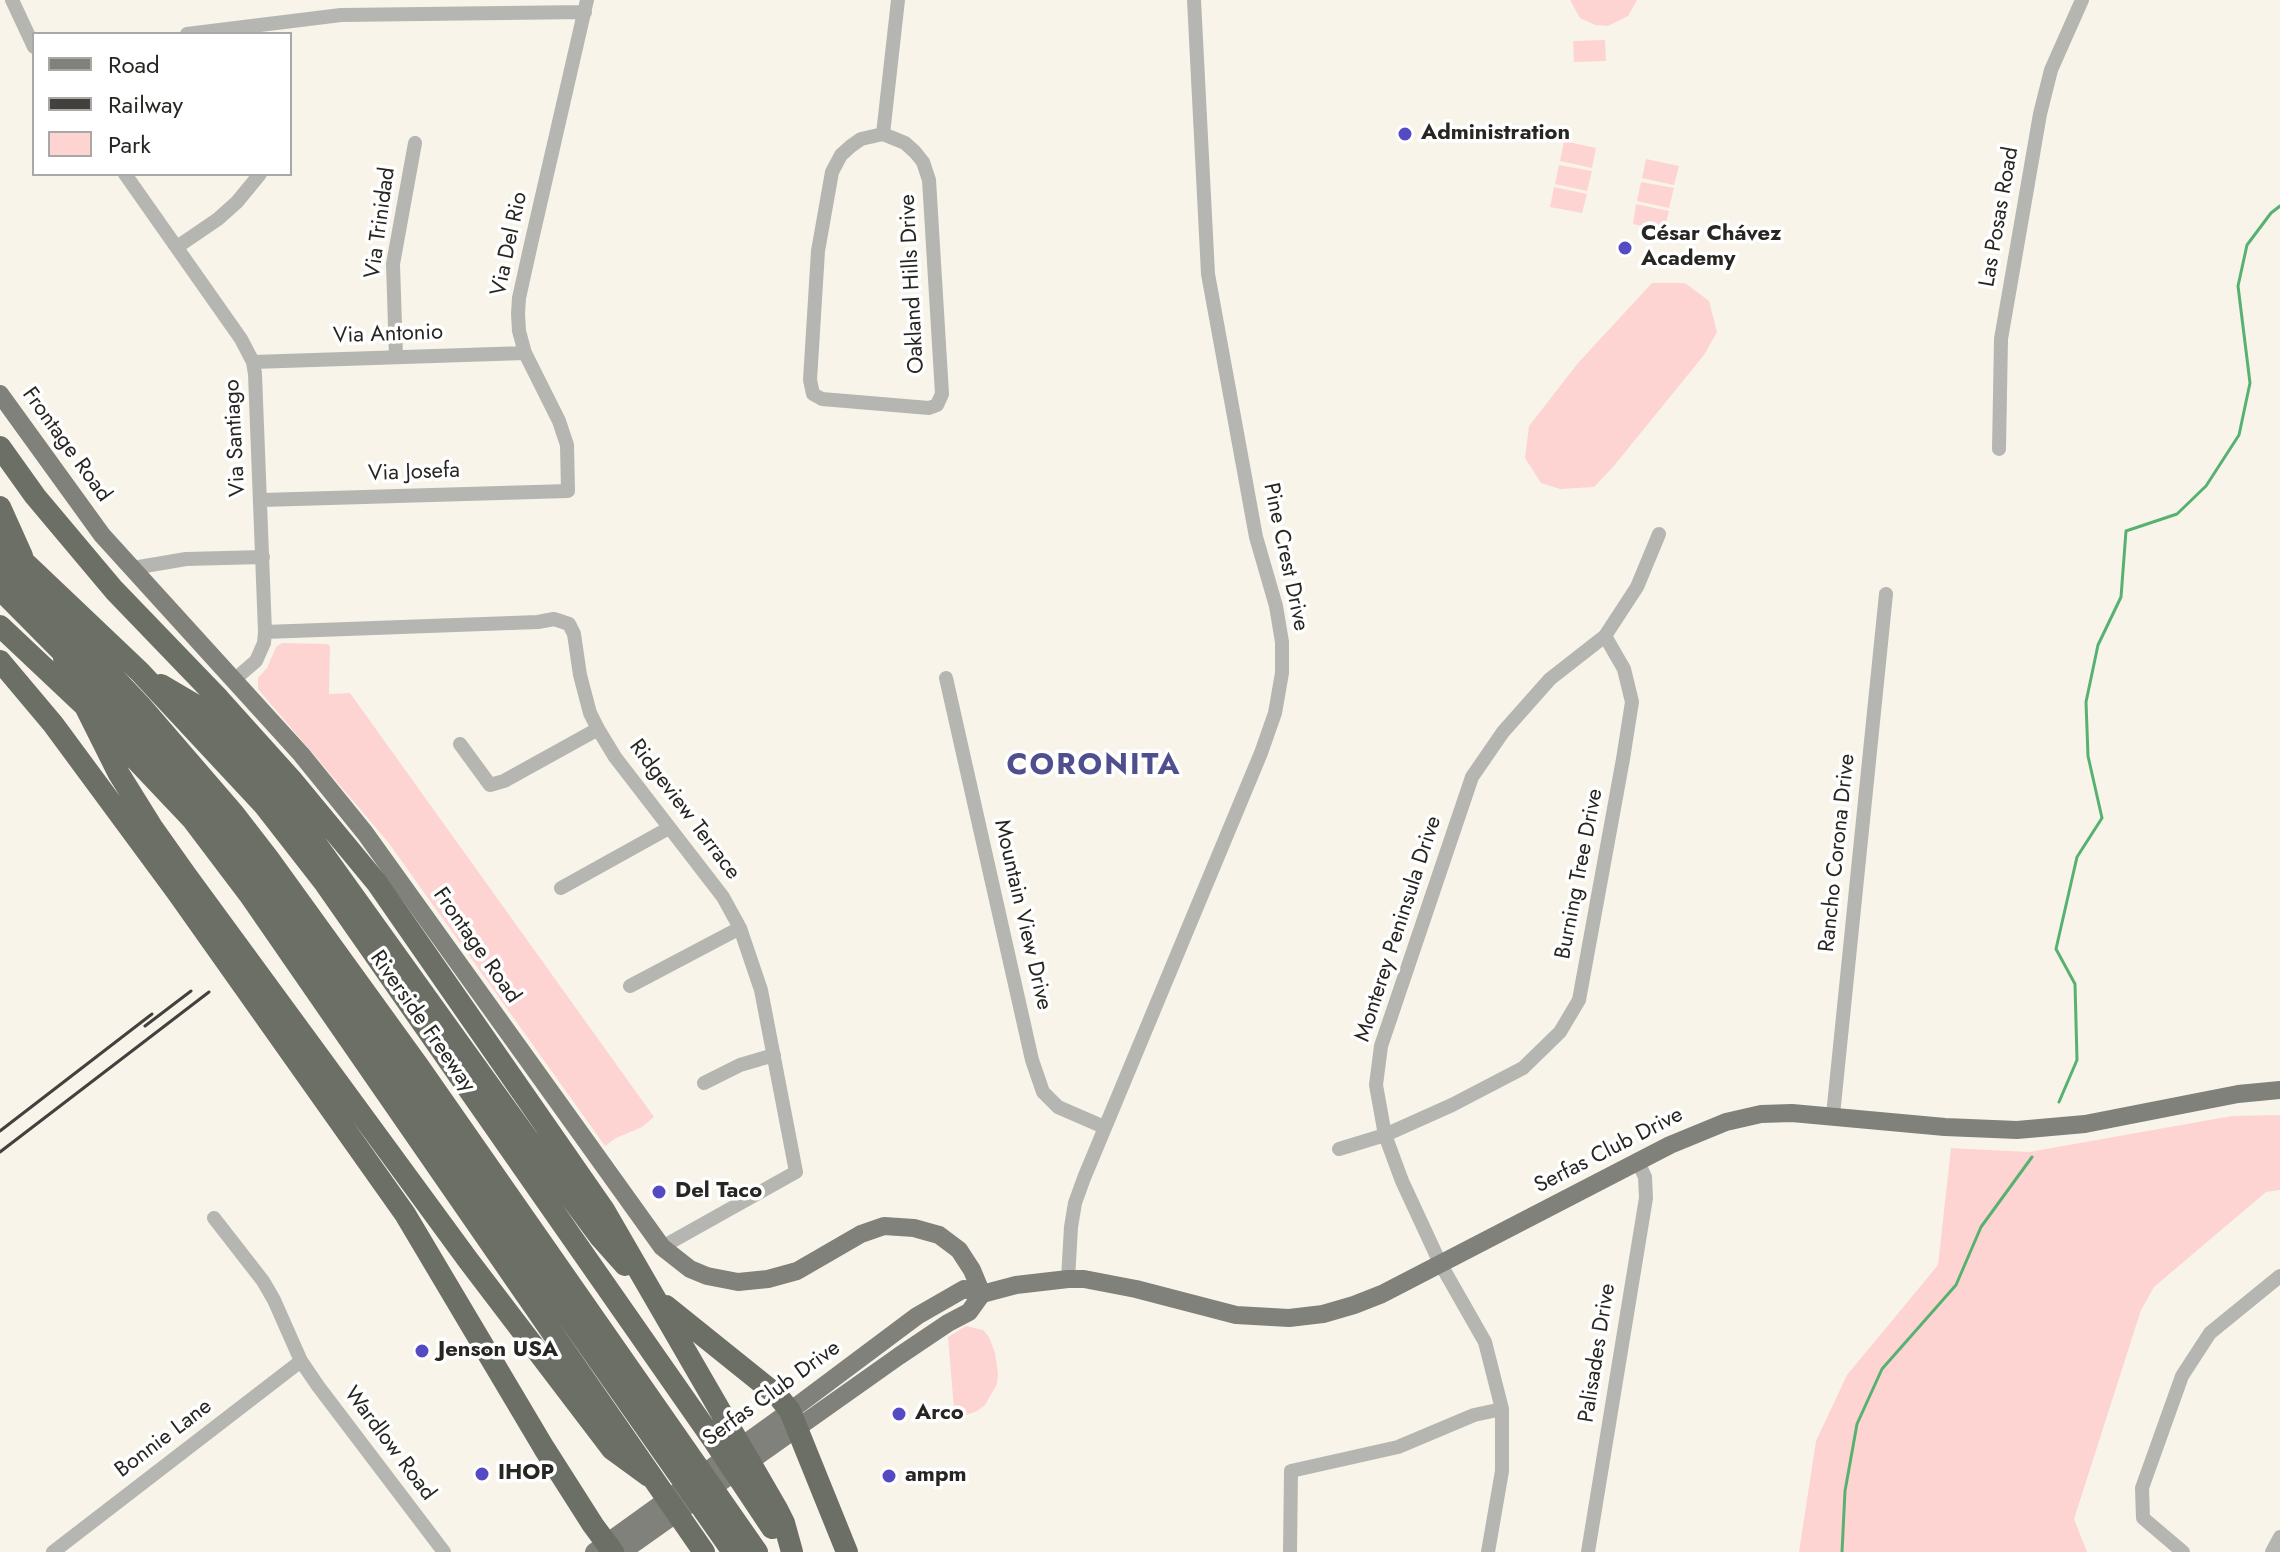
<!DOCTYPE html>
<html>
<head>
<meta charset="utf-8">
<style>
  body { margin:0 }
  #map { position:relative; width:2280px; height:1552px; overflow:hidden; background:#f8f4ea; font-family:Jost,sans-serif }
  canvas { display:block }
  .legend { position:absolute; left:32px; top:32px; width:260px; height:144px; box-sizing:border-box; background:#fff; border:2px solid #a9a8a7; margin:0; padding:10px 14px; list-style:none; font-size:24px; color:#272622 }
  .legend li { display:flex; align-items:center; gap:16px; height:40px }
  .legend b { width:40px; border:2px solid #a9a8a7 }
</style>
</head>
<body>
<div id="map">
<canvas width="2280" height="1552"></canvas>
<ul class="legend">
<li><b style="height:10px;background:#7f817a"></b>Road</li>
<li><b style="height:10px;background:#43413d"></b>Railway</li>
<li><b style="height:22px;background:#fed4d3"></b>Park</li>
</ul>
</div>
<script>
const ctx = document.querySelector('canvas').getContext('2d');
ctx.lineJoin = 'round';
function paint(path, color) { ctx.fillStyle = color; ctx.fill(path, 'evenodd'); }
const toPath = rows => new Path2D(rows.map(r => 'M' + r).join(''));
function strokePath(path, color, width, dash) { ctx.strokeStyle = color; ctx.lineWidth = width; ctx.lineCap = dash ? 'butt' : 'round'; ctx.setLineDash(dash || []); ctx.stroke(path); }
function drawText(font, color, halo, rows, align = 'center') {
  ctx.font = font + ' Jost,sans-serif'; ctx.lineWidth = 7; ctx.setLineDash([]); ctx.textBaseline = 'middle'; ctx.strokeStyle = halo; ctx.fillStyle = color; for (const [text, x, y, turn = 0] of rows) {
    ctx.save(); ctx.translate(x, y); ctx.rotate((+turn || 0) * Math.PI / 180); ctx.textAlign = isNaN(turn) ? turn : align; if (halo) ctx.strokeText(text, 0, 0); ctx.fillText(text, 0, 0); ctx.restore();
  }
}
const green = toPath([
  [1570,0,1637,0,1628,16,1608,26,1595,25,1580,18],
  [1605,40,1606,61,1574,62,1573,41],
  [1564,141,1596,148,1592,168,1560,161],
  [1646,159,1679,166,1674,185,1642,178],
  [1559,165,1592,171,1587,191,1555,184],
  [1641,182,1674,188,1669,208,1637,201],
  [1554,187,1587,194,1582,213,1550,207],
  [1636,204,1669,211,1664,231,1633,224],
  [1652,283,1685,283,1709,301,1717,332,1704,355,1613,467,1594,487,1560,489,1541,483,1525,458,1529,426,1578,363],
  [282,643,327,644,330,646,329,694,350,693,654,1117,642,1127,616,1138,605,1146,388,842,258,689,258,678,267,668,276,647],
  [2280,1115,2280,1190,2266,1192,2154,1287,2141,1310,2074,1519,2087,1552,1799,1552,1816,1441,1847,1375,1938,1265,1951,1148,2029,1152,2232,1116],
  [966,1326,983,1330,989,1337,995,1353,998,1373,997,1384,985,1405,977,1411,964,1416,954,1409,948,1337]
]);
const stream = toPath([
  [2059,1102,2077,1060,2075,984,2056,949,2077,857,2102,818,2088,756,2086,702,2098,645,2121,597,2126,531,2177,514,2206,486,2239,435,2250,383,2238,286,2247,245,2271,213,2280,206],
  [1842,1552,1845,1491,1857,1424,1882,1369,1956,1285,1981,1227,2032,1157]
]);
const minor = toPath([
  [12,0,34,47],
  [187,34,341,15,585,12],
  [883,134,905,143,915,152,923,162,929,180,942,394,937,405,929,408,822,399,813,394,810,380,818,251,832,172,841,155,851,146,861,139,883,134],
  [883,134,898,0],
  [125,174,241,339,253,362,255,374,265,632,264,643,256,661,235,679],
  [177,247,218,219,237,202,260,174],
  [396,357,393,264,415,143],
  [253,362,525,353],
  [1999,449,2001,339,2040,114,2051,70,2082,0],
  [262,500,568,491,567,445,559,421,525,353,519,331,518,314,519,298,531,244,587,0],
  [133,568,186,559,263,557],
  [265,632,538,622,554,619,569,624,574,634,580,675,590,713,598,729,615,757,723,897,740,928,761,990,796,1172,662,1247],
  [946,678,1032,1060,1043,1092,1058,1107,1104,1127],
  [460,744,490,785,504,781,598,729],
  [561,888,669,828],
  [630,986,740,928],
  [704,1083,740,1065,774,1055],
  [1833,1115,1886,594],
  [1339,1149,1385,1135,1452,1105,1523,1068,1560,1032,1579,1000,1623,759,1632,702,1624,669,1605,636],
  [214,1218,263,1281,274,1300,301,1361,318,1386,444,1552],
  [1068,1279,1071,1227,1075,1203,1084,1178,1261,753,1275,713,1282,673,1282,642,1276,606,1256,537,1208,274,1194,0],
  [53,1552,301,1361],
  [1290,1552,1291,1471,1398,1447,1474,1415,1502,1409],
  [1488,1552,1502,1471,1502,1409,1485,1342,1440,1263,1402,1181,1385,1135,1376,1085,1381,1046,1472,777,1503,732,1550,679,1605,636,1637,587,1659,534],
  [1588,1552,1646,1198,1645,1177,1638,1162],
  [2183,1552,2143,1518,2142,1488,2182,1376,2210,1333,2280,1276],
  [2272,1552,2280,1537]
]);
const major = toPath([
  [0,394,102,535,301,754,365,833,662,1247,690,1269,707,1276,738,1282,768,1279,797,1271,861,1234,884,1226,914,1228,939,1235,959,1250,972,1270,982,1294],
  [594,1552,790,1411,917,1316,964,1289,982,1294,1016,1285,1068,1279,1084,1279,1136,1289,1236,1315,1289,1318,1323,1314,1354,1305,1382,1294,1670,1145,1726,1122,1761,1114,1792,1113,1945,1127,2017,1130,2085,1124,2238,1094,2280,1090],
  [622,1552,899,1356,948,1323,969,1312,982,1294]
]);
const highway = toPath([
  [0,447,35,496,114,590,219,699,291,779,377,883,604,1210,777,1509,784,1523,792,1552],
  [0,507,22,556],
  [0,539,140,672,264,805,324,882,714,1441,772,1528],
  [0,563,75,636,140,705,234,814,268,858,419,1067,757,1552],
  [0,589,105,695,175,771,243,853,733,1552],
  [0,626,86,707,193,820,249,894,704,1552],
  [64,658,79,694,119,774,152,827,186,875,468,1260,612,1449,649,1476],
  [0,661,53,724,177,892,405,1214,544,1448,593,1525,613,1552],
  [161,685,195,705,270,786,309,834,527,1138,600,1237,625,1265],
  [666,1306,778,1396,790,1411,847,1552]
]);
const rail = toPath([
  [145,1026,191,991],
  [0,1131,152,1014],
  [0,1152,209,992]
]);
const markers = [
  [1405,134,8,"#544ac2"],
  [1625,248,8,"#544ac2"],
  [659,1192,8,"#544ac2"],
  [422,1351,8,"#544ac2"],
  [899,1414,8,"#544ac2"],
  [482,1474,8,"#544ac2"],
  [889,1476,8,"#544ac2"]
];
const poiNames = [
  ["Administration",1421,134],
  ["César Chávez",1641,235],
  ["Academy",1641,260],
  ["Del Taco",675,1192],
  ["Jenson USA",438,1351],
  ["Arco",915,1414],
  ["IHOP",498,1474],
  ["ampm",905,1476]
];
const streetNames = [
  ["Las Posas Road",2000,217,-80],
  ["Via Trinidad",381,223,-82],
  ["Via Del Rio",510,244,-78],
  ["Oakland Hills Drive",913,284,-93],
  ["Via Antonio",388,335,-2],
  ["Via Santiago",236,438,-93],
  ["Frontage Road",66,445,54],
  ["Via Josefa",414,473,-2],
  ["Pine Crest Drive",1285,557,78],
  ["Ridgeview Terrace",684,810,53],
  ["Rancho Corona Drive",1838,853,-84],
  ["Burning Tree Drive",1580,874,-79],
  ["Mountain View Drive",1022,915,77],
  ["Monterey Peninsula Drive",1399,929,-72],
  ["Frontage Road",476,946,55],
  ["Riverside Freeway",422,1022,55],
  ["Serfas Club Drive",1609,1151,-27],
  ["Palisades Drive",1598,1353,-81],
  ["Serfas Club Drive",772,1394,-36],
  ["Bonnie Lane",164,1439,-37],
  ["Wardlow Road",389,1444,53]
];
const districtNames = [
  ["CORONITA",1094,767]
];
paint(green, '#fed4d3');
strokePath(stream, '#57b271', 3);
strokePath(minor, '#b5b6b1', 14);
strokePath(major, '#7f817a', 18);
strokePath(highway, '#6c6f66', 22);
strokePath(rail, '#43413d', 3);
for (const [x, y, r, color] of markers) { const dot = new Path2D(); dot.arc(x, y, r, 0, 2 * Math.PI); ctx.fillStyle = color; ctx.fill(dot); strokePath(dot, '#fff', 3); }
drawText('bold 22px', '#272622', '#fff', poiNames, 'left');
drawText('22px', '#272622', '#fff', streetNames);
ctx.letterSpacing = '2px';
drawText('bold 30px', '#4f4f8e', '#fff', districtNames);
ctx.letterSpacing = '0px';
</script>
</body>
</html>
